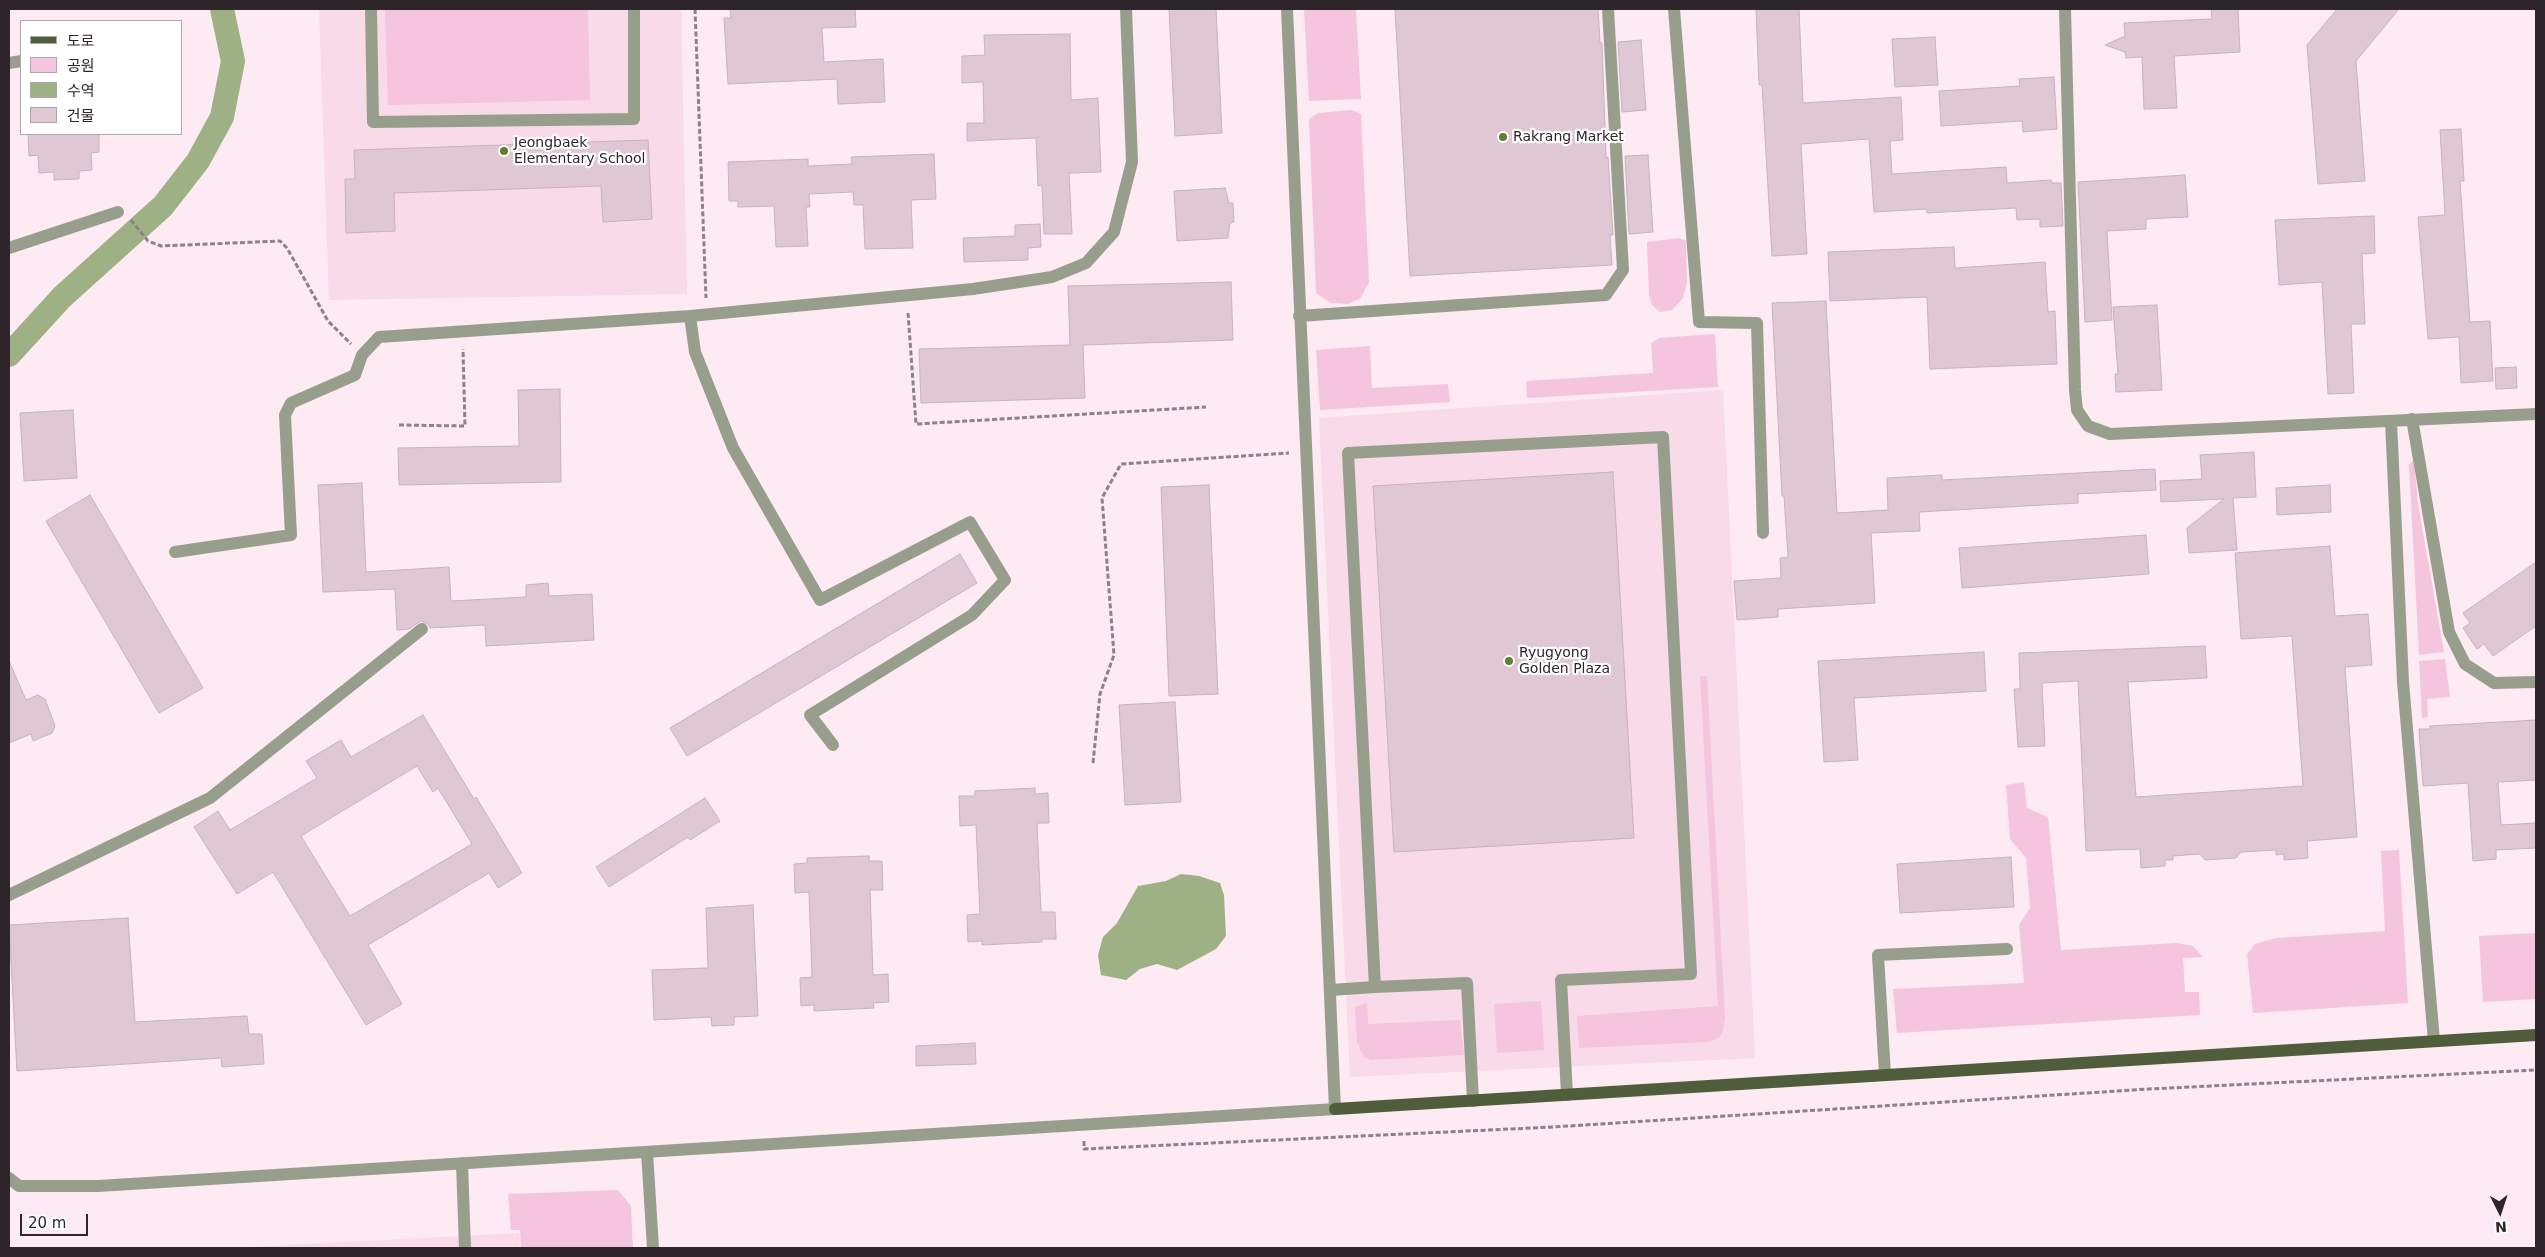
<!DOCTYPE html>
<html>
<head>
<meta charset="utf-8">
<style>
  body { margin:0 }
  #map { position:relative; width:2545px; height:1257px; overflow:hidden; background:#fdeaf3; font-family:"DejaVu Sans","Noto Sans KR",sans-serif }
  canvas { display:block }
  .frame { position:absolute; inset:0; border:10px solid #2d2529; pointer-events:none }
  .legend { position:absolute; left:20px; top:20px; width:162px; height:115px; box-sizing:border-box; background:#fff; border:1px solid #aba8a9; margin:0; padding:6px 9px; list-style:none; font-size:15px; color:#2d2529 }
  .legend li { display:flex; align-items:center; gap:10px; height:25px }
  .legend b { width:25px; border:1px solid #aba8a9 }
  .north { position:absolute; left:2475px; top:1187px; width:50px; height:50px; -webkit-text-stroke:4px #fff; paint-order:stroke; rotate:176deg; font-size:14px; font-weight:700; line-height:20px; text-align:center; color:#2d2529 }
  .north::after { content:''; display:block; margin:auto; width:18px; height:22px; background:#2d2529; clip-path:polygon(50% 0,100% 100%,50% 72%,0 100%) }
  .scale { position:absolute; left:20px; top:1214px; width:68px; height:22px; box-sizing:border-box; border:2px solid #2d2529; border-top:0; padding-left:6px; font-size:15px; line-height:18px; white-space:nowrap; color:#2d2529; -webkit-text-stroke:4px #fff; paint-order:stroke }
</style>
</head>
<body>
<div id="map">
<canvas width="2545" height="1257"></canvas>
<div class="frame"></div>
<ul class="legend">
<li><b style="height:6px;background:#4f5d3b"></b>도로</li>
<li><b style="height:14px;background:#f4c5dc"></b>공원</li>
<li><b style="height:14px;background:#9eb185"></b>수역</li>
<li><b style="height:14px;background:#dfc8d3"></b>건물</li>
</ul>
<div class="north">N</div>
<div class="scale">20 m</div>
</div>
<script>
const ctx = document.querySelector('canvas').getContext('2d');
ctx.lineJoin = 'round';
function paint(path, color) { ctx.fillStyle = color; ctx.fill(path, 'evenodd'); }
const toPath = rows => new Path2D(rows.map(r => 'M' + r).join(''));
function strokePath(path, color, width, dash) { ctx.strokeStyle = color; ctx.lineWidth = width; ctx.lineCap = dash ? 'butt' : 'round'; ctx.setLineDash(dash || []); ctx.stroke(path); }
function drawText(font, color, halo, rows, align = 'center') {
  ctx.font = font + ' "DejaVu Sans",sans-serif'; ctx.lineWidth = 4.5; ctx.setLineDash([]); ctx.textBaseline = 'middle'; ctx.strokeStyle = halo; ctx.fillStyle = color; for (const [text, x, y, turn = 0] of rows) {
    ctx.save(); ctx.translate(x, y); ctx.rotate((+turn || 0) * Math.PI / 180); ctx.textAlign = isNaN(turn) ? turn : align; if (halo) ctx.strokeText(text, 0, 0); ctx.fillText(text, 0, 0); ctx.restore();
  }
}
const built = toPath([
  [319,9,681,9,687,294,329,300],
  [1723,390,1755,1058,1350,1077,1319,418],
  [519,1233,520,1248,230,1248]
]);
const green = toPath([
  [385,9,588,9,590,100,388,105],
  [1304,9,1356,9,1361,99,1309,101],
  [1352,110,1361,114,1369,282,1360,299,1348,304,1331,303,1316,293,1309,119,1318,113],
  [1679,238,1686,241,1687,282,1683,298,1672,310,1660,312,1652,305,1649,295,1647,242],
  [1715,334,1718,387,1527,398,1526,381,1653,373,1651,343,1659,338],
  [1370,346,1372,388,1448,384,1450,402,1320,410,1316,350],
  [2414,459,2418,504,2444,652,2419,655,2409,465],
  [2445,659,2450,697,2427,699,2428,717,2422,718,2419,661],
  [1700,676,1707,676,1725,1017,1723,1031,1719,1038,1708,1042,1579,1048,1577,1016,1718,1006],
  [2024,782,2027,808,2048,817,2061,950,2176,943,2193,946,2203,957,2183,958,2185,992,2199,992,2200,1015,1897,1033,1893,989,2024,983,2019,925,2030,908,2026,858,2010,839,2006,785],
  [2399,850,2408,1003,2253,1013,2247,954,2255,944,2276,938,2385,931,2381,851],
  [2536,933,2536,999,2483,1002,2479,936],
  [1541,1001,1544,1050,1497,1053,1494,1004],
  [1367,1003,1368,1024,1460,1020,1464,1055,1371,1060,1364,1057,1357,1042,1355,1007],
  [618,1190,631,1206,633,1248,521,1248,520,1230,511,1230,508,1194]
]);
const water = toPath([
  [1181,874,1199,876,1220,883,1224,895,1226,936,1216,949,1177,970,1157,964,1140,969,1126,980,1101,975,1098,955,1103,937,1117,923,1138,886,1166,881]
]);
const canal = toPath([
  [9,355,62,297,163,206,198,161,222,117,233,61,222,9]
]);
const building = toPath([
  [730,9,855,9,856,27,822,28,824,62,883,59,885,102,838,104,837,79,728,84,724,18,731,18,730,9],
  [1169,9,1216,9,1222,133,1175,136,1169,9],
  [1395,9,1598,9,1600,43,1602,43,1606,158,1608,157,1613,235,1610,235,1612,265,1410,276,1395,9],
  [1756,9,1799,9,1803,103,1901,97,1903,140,1890,141,1892,174,2006,167,2007,183,2051,180,2052,183,2061,183,2063,226,2040,227,2040,219,2017,220,2016,208,1927,213,1926,209,1874,212,1869,139,1801,144,1807,254,1772,256,1762,85,1759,85,1756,9],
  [2211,9,2238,9,2240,52,2174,56,2177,108,2144,109,2142,57,2126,58,2125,52,2105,45,2125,36,2124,23,2212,19,2211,9],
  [2337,9,2399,9,2356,61,2365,181,2318,184,2307,45,2337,9],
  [1070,34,1071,100,1098,98,1101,172,1069,173,1072,234,1044,234,1042,185,1038,186,1036,138,967,141,967,123,984,123,983,82,962,83,962,56,985,55,984,35,1070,34],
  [1935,37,1938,85,1895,87,1892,39,1935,37],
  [1641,40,1646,110,1622,112,1618,42,1641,40],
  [2054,77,2057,129,2023,132,2022,121,1941,126,1939,91,2020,86,2019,79,2054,77],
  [2461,129,2464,181,2460,181,2470,322,2490,321,2493,381,2461,383,2459,337,2428,339,2418,217,2445,215,2440,130,2461,129],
  [28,134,99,134,99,152,91,153,92,170,79,171,79,179,54,180,54,172,39,173,38,155,29,156,28,134],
  [648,140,652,219,603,222,601,186,394,193,395,231,346,233,345,179,355,179,354,150,648,140],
  [934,154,936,199,911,200,913,248,865,249,863,205,854,205,853,192,809,194,810,207,806,207,808,246,776,247,774,206,738,207,738,201,729,201,728,162,808,159,808,166,852,164,851,157,934,154],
  [1648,155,1653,232,1629,234,1625,156,1648,155],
  [2185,175,2188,217,2146,219,2146,229,2107,231,2112,320,2085,322,2078,182,2185,175],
  [1225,188,1229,203,1233,203,1234,222,1230,223,1228,238,1177,241,1174,191,1225,188],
  [2374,216,2375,253,2362,254,2365,324,2351,324,2354,393,2328,394,2322,282,2279,285,2275,220,2374,216],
  [1040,224,1041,247,1028,248,1028,260,964,262,963,238,1015,236,1015,225,1040,224],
  [1954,247,1955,268,2045,262,2048,312,2055,311,2057,364,1930,369,1927,297,1830,301,1828,252,1954,247],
  [1231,282,1233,340,1083,345,1085,398,921,403,919,349,1070,345,1068,286,1231,282],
  [1826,301,1837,513,1888,510,1887,478,1942,475,1942,480,2155,469,2156,490,2078,494,2078,503,1919,512,1920,531,1871,533,1875,603,1778,609,1778,617,1737,620,1734,581,1781,578,1780,558,1788,557,1784,496,1782,496,1772,303,1826,301],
  [2157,305,2162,390,2116,392,2115,374,2118,374,2113,307,2157,305],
  [2516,367,2517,388,2496,389,2495,368,2516,367],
  [560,389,561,482,399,485,398,448,519,446,518,390,560,389],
  [73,410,77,478,24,481,20,413,73,410],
  [2254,452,2256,497,2233,498,2237,550,2189,553,2187,528,2224,499,2161,502,2160,481,2202,479,2200,455,2254,452],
  [1613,472,1634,838,1394,852,1373,486,1613,472],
  [362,483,366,572,449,567,451,601,526,597,526,585,548,583,549,596,592,594,594,640,486,646,485,625,430,628,428,624,421,621,409,629,397,630,395,589,323,592,318,485,362,483],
  [1209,485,1218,694,1169,696,1161,487,1209,485],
  [2330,485,2331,512,2277,515,2276,488,2330,485],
  [90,495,203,688,159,713,46,521,90,495],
  [2146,535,2149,574,1962,588,1959,548,2146,535],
  [2330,546,2335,616,2368,614,2372,665,2345,667,2357,837,2307,841,2308,858,2284,860,2284,854,2276,855,2276,850,2241,852,2236,858,2205,860,2200,854,2173,856,2173,860,2165,860,2165,866,2141,868,2140,849,2086,851,2078,681,2042,683,2045,746,2018,747,2014,689,2020,689,2019,653,2205,646,2207,678,2128,682,2136,797,2303,786,2292,636,2241,639,2235,553,2330,546],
  [960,554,977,583,687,756,670,728,960,554],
  [2536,562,2536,626,2493,656,2484,644,2477,649,2463,628,2470,623,2463,613,2536,562],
  [1984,652,1986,691,1854,698,1858,760,1824,762,1818,661,1984,652],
  [9,661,26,700,38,695,45,699,55,726,52,733,33,741,31,734,9,743,9,661],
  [1175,702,1181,802,1125,805,1119,705,1175,702],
  [423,715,474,799,476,797,522,873,498,888,489,873,368,945,402,1004,366,1025,273,872,237,894,194,827,218,811,230,830,317,778,306,761,341,740,351,757,423,715],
  [417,766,433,792,438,788,472,844,350,916,301,836,417,766],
  [2536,720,2536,780,2498,782,2501,825,2536,823,2536,848,2496,850,2496,859,2473,861,2468,783,2423,786,2419,729,2430,729,2430,726,2536,720],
  [1035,788,1035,794,1048,793,1049,823,1037,823,1041,912,1055,912,1056,939,1042,939,1042,942,982,945,982,941,968,942,967,915,980,914,976,825,960,826,959,796,975,796,975,791,1035,788],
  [705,798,720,821,690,840,688,837,609,887,596,867,705,798],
  [869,856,869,861,882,861,883,890,870,890,873,975,888,974,889,1002,873,1003,874,1008,814,1011,814,1005,801,1006,800,978,812,977,809,892,795,893,794,864,807,863,807,858,869,856],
  [2011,857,2014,907,1900,913,1897,864,2011,857],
  [753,905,758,1016,734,1017,734,1025,712,1026,711,1017,654,1020,652,970,708,968,706,908,753,905],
  [128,918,135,1022,247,1016,249,1034,262,1034,264,1064,222,1067,221,1058,17,1071,9,925,128,918],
  [975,1043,976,1064,916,1066,916,1046,975,1043]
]);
const path = toPath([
  [695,9,706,298],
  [131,220,148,241,161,246,280,241,287,248,328,321,351,344],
  [908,313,916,424,1206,407],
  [399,425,465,426,463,349],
  [1093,763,1100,694,1114,655,1102,498,1121,464,1289,453],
  [1084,1141,1084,1149,1553,1127,2149,1089,2536,1070]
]);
const minor = toPath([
  [371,9,373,122,634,119,634,9],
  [1674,9,1699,322,1757,323,1763,533],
  [2065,9,2075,390,2077,410,2088,426,2110,434,2536,414],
  [9,63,21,61],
  [9,248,118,212],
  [690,316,695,352,733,448,820,600,970,522,1005,580,972,615,810,715,833,745],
  [1299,316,1606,295,1623,270,1608,9],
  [2412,419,2449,632,2465,664,2494,683,2536,682],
  [2391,421,2403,682,2434,1041],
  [175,552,291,535,285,415,291,403,355,375,362,355,379,337,690,316,973,289,1052,277,1086,263,1114,232,1132,162,1126,9],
  [9,895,210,798,422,629],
  [1330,990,1375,987],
  [1885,1075,1878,955,2007,949],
  [1473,1101,1467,983,1375,987,1348,453,1663,437,1691,974,1561,980,1567,1095],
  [647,1152,653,1248],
  [462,1163,465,1248],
  [9,1178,19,1186,98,1186,1335,1109,1287,9]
]);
const major = toPath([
  [1335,1109,2536,1035]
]);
const markers = [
  [1503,137,5,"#617d32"],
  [504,151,5,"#617d32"],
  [1509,661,5,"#617d32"]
];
const poiNames = [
  ["Rakrang Market",1513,137],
  ["Jeongbaek",514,143],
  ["Elementary School",514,159],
  ["Ryugyong",1519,653],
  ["Golden Plaza",1519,669]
];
paint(built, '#f8dae8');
paint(green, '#f4c5dc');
paint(water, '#9eb185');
strokePath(canal, '#9eb185', 24);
paint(building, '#dfc8d3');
strokePath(building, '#c8b2bc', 1);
strokePath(path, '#8e8187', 3, [5, 2.5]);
strokePath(minor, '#979f8c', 12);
strokePath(major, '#4f5d3b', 12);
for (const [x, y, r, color] of markers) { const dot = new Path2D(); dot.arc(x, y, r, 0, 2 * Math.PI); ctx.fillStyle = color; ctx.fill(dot); strokePath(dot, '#fff', 2); }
drawText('14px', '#2d2529', '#fff', poiNames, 'left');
</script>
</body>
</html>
